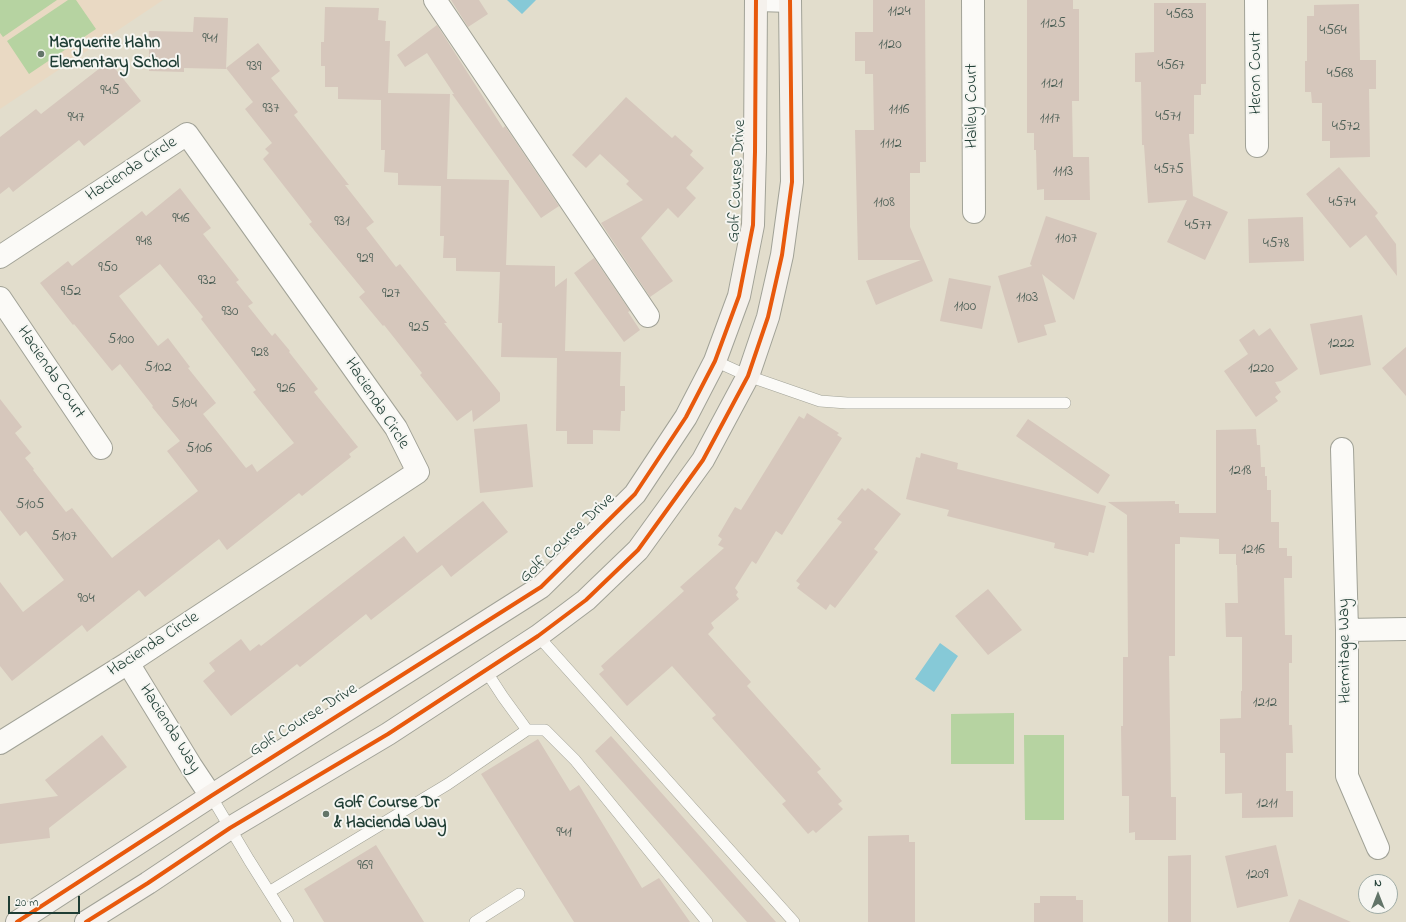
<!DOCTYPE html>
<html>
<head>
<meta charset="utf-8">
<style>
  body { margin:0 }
  #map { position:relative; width:1406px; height:922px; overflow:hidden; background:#e2ddcc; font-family:"Indie Flower",sans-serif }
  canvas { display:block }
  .north { position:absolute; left:1358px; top:874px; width:40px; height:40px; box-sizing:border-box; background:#f6f6f2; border:1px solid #a0aca6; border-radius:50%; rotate:0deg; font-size:11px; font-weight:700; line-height:16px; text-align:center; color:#1f3d34 }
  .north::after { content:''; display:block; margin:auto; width:14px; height:18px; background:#637569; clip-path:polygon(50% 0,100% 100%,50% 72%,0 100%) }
  .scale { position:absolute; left:8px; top:896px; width:72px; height:18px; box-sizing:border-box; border:2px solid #1f3d34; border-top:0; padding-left:5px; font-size:12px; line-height:14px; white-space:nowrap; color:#1f3d34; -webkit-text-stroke:3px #f6f6f2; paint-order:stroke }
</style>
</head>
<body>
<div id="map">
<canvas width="1406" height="922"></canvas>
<div class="north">N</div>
<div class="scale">20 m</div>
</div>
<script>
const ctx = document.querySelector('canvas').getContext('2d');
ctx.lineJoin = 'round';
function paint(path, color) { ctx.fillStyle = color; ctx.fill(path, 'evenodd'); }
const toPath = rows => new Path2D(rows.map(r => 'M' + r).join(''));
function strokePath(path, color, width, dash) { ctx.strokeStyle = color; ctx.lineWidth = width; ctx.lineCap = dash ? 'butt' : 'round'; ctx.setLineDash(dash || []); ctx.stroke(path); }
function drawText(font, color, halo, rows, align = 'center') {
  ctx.font = font + ' "Indie Flower",sans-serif'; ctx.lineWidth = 4; ctx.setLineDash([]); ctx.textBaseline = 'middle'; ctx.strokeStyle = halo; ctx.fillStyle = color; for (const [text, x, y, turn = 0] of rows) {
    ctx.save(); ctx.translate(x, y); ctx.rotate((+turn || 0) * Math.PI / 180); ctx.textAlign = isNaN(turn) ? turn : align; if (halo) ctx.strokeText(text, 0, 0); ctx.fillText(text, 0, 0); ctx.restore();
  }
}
const built = toPath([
  [0,0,163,0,0,109]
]);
const green = toPath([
  [0,0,57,0,3,37,0,33],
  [68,0,76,0,96,29,29,74,7,41],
  [1014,713,1014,764,951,764,951,714],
  [1024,735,1064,735,1064,820,1025,820]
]);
const water = toPath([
  [507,0,536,0,522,14],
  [940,643,958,656,934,692,915,679]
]);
const building = toPath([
  [451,0,479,0,488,14,468,27],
  [873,0,925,0,926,162,920,162,920,173,910,173,910,227,933,281,876,305,866,281,921,260,858,260,855,130,874,130,873,74,865,74,865,61,855,61,855,32,873,32],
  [1027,0,1073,0,1073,9,1079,9,1079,101,1072,101,1073,157,1089,157,1090,200,1044,200,1044,189,1037,190,1036,150,1034,150,1034,133,1027,133],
  [1154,3,1206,3,1206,84,1201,84,1201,95,1194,95,1194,134,1189,134,1193,196,1228,212,1205,260,1167,242,1187,200,1148,203,1144,145,1142,145,1141,82,1135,82,1135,53,1154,52],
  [1359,4,1360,60,1376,60,1376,89,1369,89,1370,157,1330,158,1330,141,1322,141,1322,103,1312,103,1311,92,1305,92,1305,61,1307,61,1307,16,1314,16,1314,5],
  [325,7,379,8,378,20,386,21,385,41,390,41,388,93,450,94,447,179,509,180,506,265,555,266,555,287,567,278,565,351,621,352,620,386,625,386,625,411,621,411,620,431,593,430,593,444,567,444,567,431,556,431,557,358,501,357,502,323,498,323,500,272,456,271,456,258,443,258,444,236,440,236,441,186,398,185,398,173,384,172,385,150,381,150,381,100,338,99,338,87,325,87,325,66,321,66,321,42,324,42],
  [194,17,228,18,226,69,184,68,184,72,149,71,149,31,193,32],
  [437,25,503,128,505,126,559,206,541,218,452,94,454,94,427,53,405,67,397,55],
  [258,43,280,71,271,78,298,112,294,115,349,185,345,185,374,222,366,228,396,267,400,264,447,323,444,323,500,393,500,401,473,422,472,410,457,421,420,375,422,373,384,325,383,326,359,297,365,292,309,224,312,222,263,159,269,153,265,149,272,143,245,109,253,102,226,68],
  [109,61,141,101,84,146,79,140,13,192,9,187,0,194,0,137,36,109,41,114],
  [626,97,672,138,675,135,693,151,690,155,704,168,686,188,696,198,678,218,668,208,641,238,673,281,650,297,601,223,643,200,626,184,629,181,600,154,586,168,572,155],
  [1339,167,1378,213,1375,216,1396,244,1397,276,1366,235,1350,248,1306,194],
  [180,188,211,228,203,234,239,280,236,282,253,303,248,306,272,336,275,333,290,351,289,352,318,389,314,392,358,447,349,454,351,457,302,496,299,493,227,550,219,539,145,597,139,590,87,632,82,625,12,681,0,666,0,582,23,612,64,580,26,531,20,536,0,510,0,399,22,427,15,433,31,453,25,458,34,469,33,470,66,512,72,508,112,558,198,491,167,451,180,441,152,407,153,406,120,364,112,371,74,324,73,325,40,283,68,261,72,266,142,211,146,216],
  [160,264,203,317,201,319,256,390,253,392,294,443,257,472,252,464,246,468,203,414,216,403,188,368,190,367,168,338,158,346,119,296],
  [1046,216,1097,233,1074,300,1042,274,1056,322,1044,325,1047,335,1018,343,998,276,1032,266,1030,264],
  [1303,217,1304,261,1249,263,1248,219],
  [594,258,630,311,628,312,640,330,624,342,574,273],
  [949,278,991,286,982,329,940,321],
  [1362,315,1371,365,1320,375,1310,324],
  [1270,328,1298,369,1281,381,1275,382,1281,392,1275,397,1278,401,1256,417,1224,371,1248,354,1239,340,1254,329,1259,336],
  [1406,347,1406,396,1382,368],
  [807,413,839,433,837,435,842,438,782,535,776,531,756,564,752,561,735,588,738,592,736,595,739,599,711,623,714,628,708,634,751,682,747,686,821,769,817,772,842,801,838,804,843,809,816,833,813,830,808,834,782,804,786,801,712,718,716,715,672,666,627,706,599,674,604,670,601,666,684,591,680,587,724,548,718,545,722,539,718,536,735,507,741,510,799,416,804,419],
  [1028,419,1110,475,1098,494,1016,436],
  [527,424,533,487,480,493,474,429],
  [1256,429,1257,445,1260,445,1261,467,1265,467,1265,476,1267,476,1267,490,1271,490,1271,522,1279,522,1279,548,1287,548,1287,556,1292,556,1292,578,1284,578,1285,635,1292,635,1292,663,1289,663,1289,725,1292,725,1293,753,1286,753,1286,791,1293,791,1293,817,1242,818,1242,793,1225,794,1225,753,1220,753,1220,719,1241,718,1241,691,1242,691,1242,637,1226,637,1225,603,1238,603,1237,565,1236,565,1236,554,1219,554,1219,539,1180,537,1180,544,1175,544,1175,656,1169,656,1171,797,1176,797,1176,840,1135,840,1135,832,1129,833,1129,796,1122,796,1121,726,1123,726,1123,657,1128,657,1127,515,1108,502,1175,501,1175,504,1179,504,1179,513,1216,513,1216,430],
  [921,453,958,463,957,469,1106,506,1094,553,1089,552,1088,556,1054,548,1055,543,947,516,949,510,906,499,916,457,920,458],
  [862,488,865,491,868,488,901,514,874,549,878,552,835,608,830,604,826,610,797,588,800,584,796,581,842,522,837,519],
  [483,501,508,532,451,577,442,565,371,620,366,614,300,667,297,664,231,716,203,681,215,671,209,663,241,639,250,651,259,644,261,646,404,536,417,553],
  [988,589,1022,630,988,655,955,616],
  [102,735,127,767,49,828,50,838,0,844,0,804,58,796,45,780],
  [611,736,776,922,747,922,595,751],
  [538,739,570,791,579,785,642,888,659,878,690,922,574,922,481,774],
  [909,835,909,842,915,842,915,922,868,922,868,836],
  [376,845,424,922,324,922,304,889],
  [1276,845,1288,896,1237,908,1225,856],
  [1191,855,1191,922,1168,922,1168,856],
  [1040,896,1076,896,1076,900,1083,900,1083,922,1034,922,1034,903,1040,903],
  [1299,899,1351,922,1289,922]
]);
const lane = toPath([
  [715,361,748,376,820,401,847,403,1065,403],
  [538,636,794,922],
  [527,730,545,730,575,760,707,922],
  [211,796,249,860,288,922],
  [269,892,448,784,527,730,503,697,486,671],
  [475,922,519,894]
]);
const street = toPath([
  [435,0,648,316],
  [759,0,790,1],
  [973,0,974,212],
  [1256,0,1257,146],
  [0,257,187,134,396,428,418,472,128,663,0,743],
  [0,298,101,448],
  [1342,449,1347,630,1347,776,1378,848],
  [1347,630,1406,629],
  [128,663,191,766,211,796]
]);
const secondary = toPath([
  [17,922,211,796,541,587,635,494,686,417,715,361,739,296,753,225,755,152,756,0],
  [86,922,148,883,230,828,388,734,538,636,586,600,638,550,703,460,748,376,768,317,782,255,792,182,790,0]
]);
const cycleway = toPath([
  [17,922,211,796,541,587,635,494,686,417,715,361,739,296,753,225,755,152,756,0],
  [86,922,148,883,230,828,388,734,538,636,586,600,638,550,703,460,748,376,768,317,782,255,792,182,790,0]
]);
const markers = [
  [41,54,4,"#637569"],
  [326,814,4,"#637569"]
];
const numberNames = [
  ["1124",899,13],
  ["4563",1180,16],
  ["1125",1053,25],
  ["4564",1333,32],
  ["941",210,40],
  ["1120",890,46],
  ["4567",1171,67],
  ["939",254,68],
  ["4568",1340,75],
  ["1121",1052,85],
  ["945",110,92],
  ["937",271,110],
  ["1116",899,111],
  ["4571",1168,118],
  ["947",76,119],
  ["1117",1050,120],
  ["4572",1346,128],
  ["1112",891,145],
  ["4575",1169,171],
  ["1113",1063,173],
  ["1108",884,204],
  ["4574",1342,204],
  ["946",181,220],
  ["931",342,223],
  ["4577",1198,227],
  ["1107",1066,240],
  ["948",144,243],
  ["4578",1276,245],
  ["929",365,260],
  ["950",108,269],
  ["932",207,282],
  ["952",71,293],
  ["927",391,295],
  ["1103",1027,299],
  ["1100",965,308],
  ["930",230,313],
  ["925",419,329],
  ["5100",121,341],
  ["1222",1341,345],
  ["928",260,354],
  ["5102",158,369],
  ["1220",1261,370],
  ["926",286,390],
  ["5104",184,405],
  ["5106",199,450],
  ["1218",1240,472],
  ["5105",30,506],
  ["5107",64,538],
  ["1216",1253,551],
  ["904",86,600],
  ["1212",1265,704],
  ["1211",1267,805],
  ["941",564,834],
  ["969",365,867],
  ["1209",1257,876]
];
const poiNames = [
  ["Marguerite Hahn",49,44],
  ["Elementary School",49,64],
  ["Golf Course Dr",334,804],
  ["& Hacienda Way",334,824]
];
const streetNames = [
  ["Heron Court",1257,73,-90],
  ["Hailey Court",973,106,-90],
  ["Hacienda Circle",132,170,-33],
  ["Golf Course Drive",738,181,-87],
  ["Hacienda Court",50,373,56],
  ["Hacienda Circle",376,404,57],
  ["Golf Course Drive",568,539,-43],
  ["Hacienda Circle",154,645,-33],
  ["Hermitage Way",1346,651,-91],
  ["Golf Course Drive",304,721,-32],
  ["Hacienda Way",169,729,58]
];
paint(built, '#e9d9c3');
paint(green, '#b6d3a1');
paint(water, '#86c9d7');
paint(building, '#d6c7bc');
strokePath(lane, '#a1a297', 12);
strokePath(street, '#a1a297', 24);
strokePath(secondary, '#a1a297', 24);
strokePath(lane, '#fbfaf7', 11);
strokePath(street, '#fbfaf7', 22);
strokePath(secondary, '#f5f1ec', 22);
strokePath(cycleway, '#e8590c', 4);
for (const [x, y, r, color] of markers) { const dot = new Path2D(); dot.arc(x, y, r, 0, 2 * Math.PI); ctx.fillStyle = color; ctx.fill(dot); strokePath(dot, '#f6f6f2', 1.5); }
drawText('15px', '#4e6057', null, numberNames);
drawText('bold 17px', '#1f3d34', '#f6f6f2', poiNames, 'left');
drawText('17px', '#1f3d34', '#f6f6f2', streetNames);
</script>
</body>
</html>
